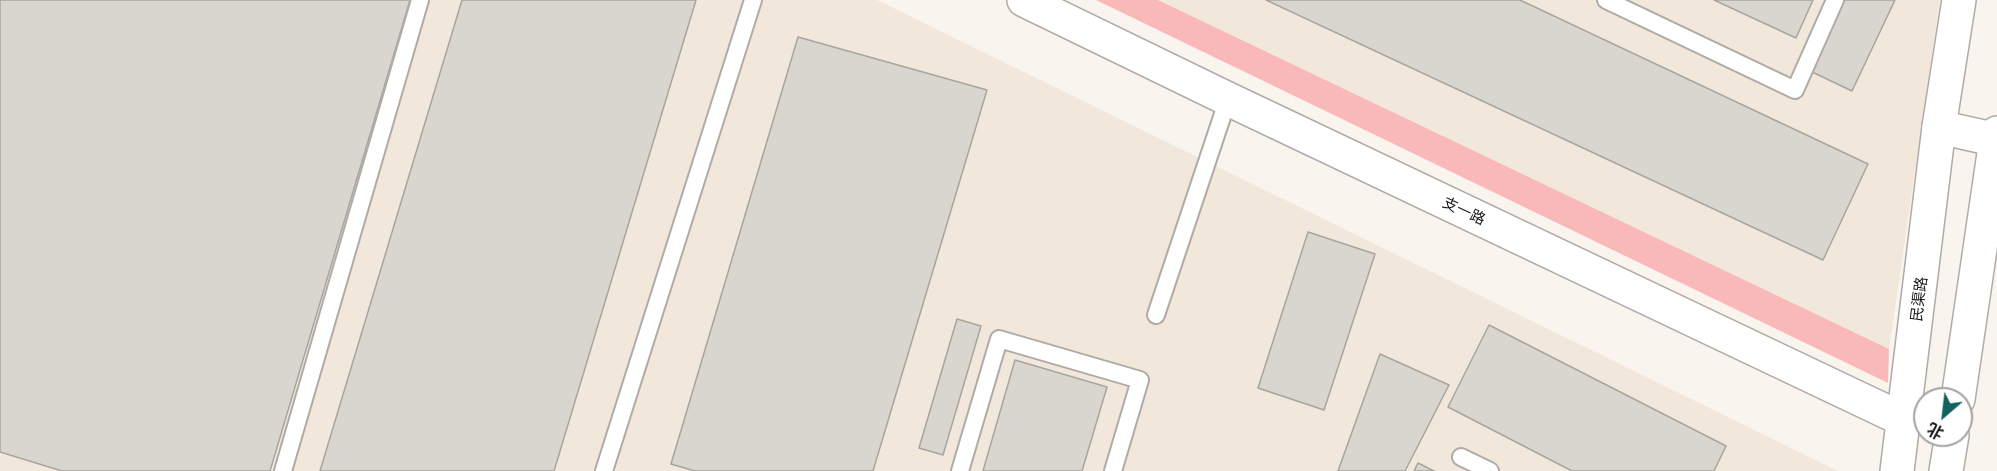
<!DOCTYPE html>
<html>
<head>
<meta charset="utf-8">
<style>
  body { margin:0 }
  #map { position:relative; width:1997px; height:471px; overflow:hidden; background:#faf4ee; font-family:Barlow,"Noto Sans SC",sans-serif }
  canvas { display:block }
  .north { position:absolute; left:1913px; top:387px; width:60px; height:60px; box-sizing:border-box; background:#fff; border:2px solid #a3a2a1; border-radius:50%; rotate:208deg; font-size:16px; font-weight:700; line-height:24px; text-align:center; color:#181715 }
  .north::after { content:''; display:block; margin:auto; width:21px; height:27px; background:#126260; clip-path:polygon(50% 0,100% 100%,50% 72%,0 100%) }
</style>
</head>
<body>
<div id="map">
<canvas width="1997" height="471"></canvas>
<div class="north">北</div>
</div>
<script>
const ctx = document.querySelector('canvas').getContext('2d');
ctx.lineJoin = 'round';
function paint(path, color) { ctx.fillStyle = color; ctx.fill(path, 'evenodd'); }
const toPath = rows => new Path2D(rows.map(r => 'M' + r).join(''));
function strokePath(path, color, width, dash) { ctx.strokeStyle = color; ctx.lineWidth = width; ctx.lineCap = dash ? 'butt' : 'round'; ctx.setLineDash(dash || []); ctx.stroke(path); }
function drawText(font, color, halo, rows, align = 'center') {
  ctx.font = font + ' Barlow,"Noto Sans SC",sans-serif'; ctx.lineWidth = 5; ctx.setLineDash([]); ctx.textBaseline = 'middle'; ctx.strokeStyle = halo; ctx.fillStyle = color; for (const [text, x, y, turn = 0] of rows) {
    ctx.save(); ctx.translate(x, y); ctx.rotate((+turn || 0) * Math.PI / 180); ctx.textAlign = isNaN(turn) ? turn : align; if (halo) ctx.strokeText(text, 0, 0); ctx.fillText(text, 0, 0); ctx.restore();
  }
}
const built = toPath([
  [0,0,877,0,1838,471,0,471],
  [1158,0,1940,0,1889,349]
]);
const green = toPath([
  [1096,0,1158,0,1889,349,1888,383]
]);
const building = toPath([
  [0,0,410,0,270,471,62,471,0,452,0,0],
  [462,0,696,0,554,471,320,471,462,0],
  [1266,0,1520,0,1868,164,1823,260,1266,0],
  [1714,0,1813,0,1796,38,1714,0],
  [1844,0,1895,0,1852,91,1810,71,1844,0],
  [798,37,987,90,873,471,695,471,671,464,798,37],
  [1308,232,1375,254,1324,410,1258,388,1308,232],
  [957,319,981,326,943,455,919,448,957,319],
  [1489,325,1726,446,1714,471,1572,471,1448,407,1489,325],
  [1380,354,1449,385,1405,471,1338,471,1380,354],
  [1015,360,1107,387,1082,471,983,471,1015,360],
  [1418,463,1434,471,1414,471,1418,463]
]);
const lane = toPath([
  [1606,0,1795,90,1835,0],
  [1156,315,1228,99],
  [1461,457,1490,471],
  [283,471,420,0],
  [604,471,753,0],
  [960,471,999,339,1140,380,1113,471]
]);
const street = toPath([
  [1024,0,1228,99,1904,420],
  [1939,127,1997,140]
]);
const secondary = toPath([
  [1958,399,1997,133],
  [1897,471,1939,127,1959,0],
  [1946,471,1952,435]
]);
const streetNames = [
  ["支一路",1464,211,25],
  ["民渠路",1919,299,-83]
];
paint(built, '#f2e7db');
paint(green, '#f9b9b8');
paint(building, '#d8d6cf');
strokePath(building, '#a7a59f', 1.5);
strokePath(lane, '#b0aba5', 20);
strokePath(street, '#b0aba5', 36);
strokePath(secondary, '#b0aba5', 36);
strokePath(lane, '#fff', 16);
strokePath(street, '#fff', 33);
strokePath(secondary, '#fff', 33);
drawText('15px', '#181715', '#fff', streetNames);
</script>
</body>
</html>
